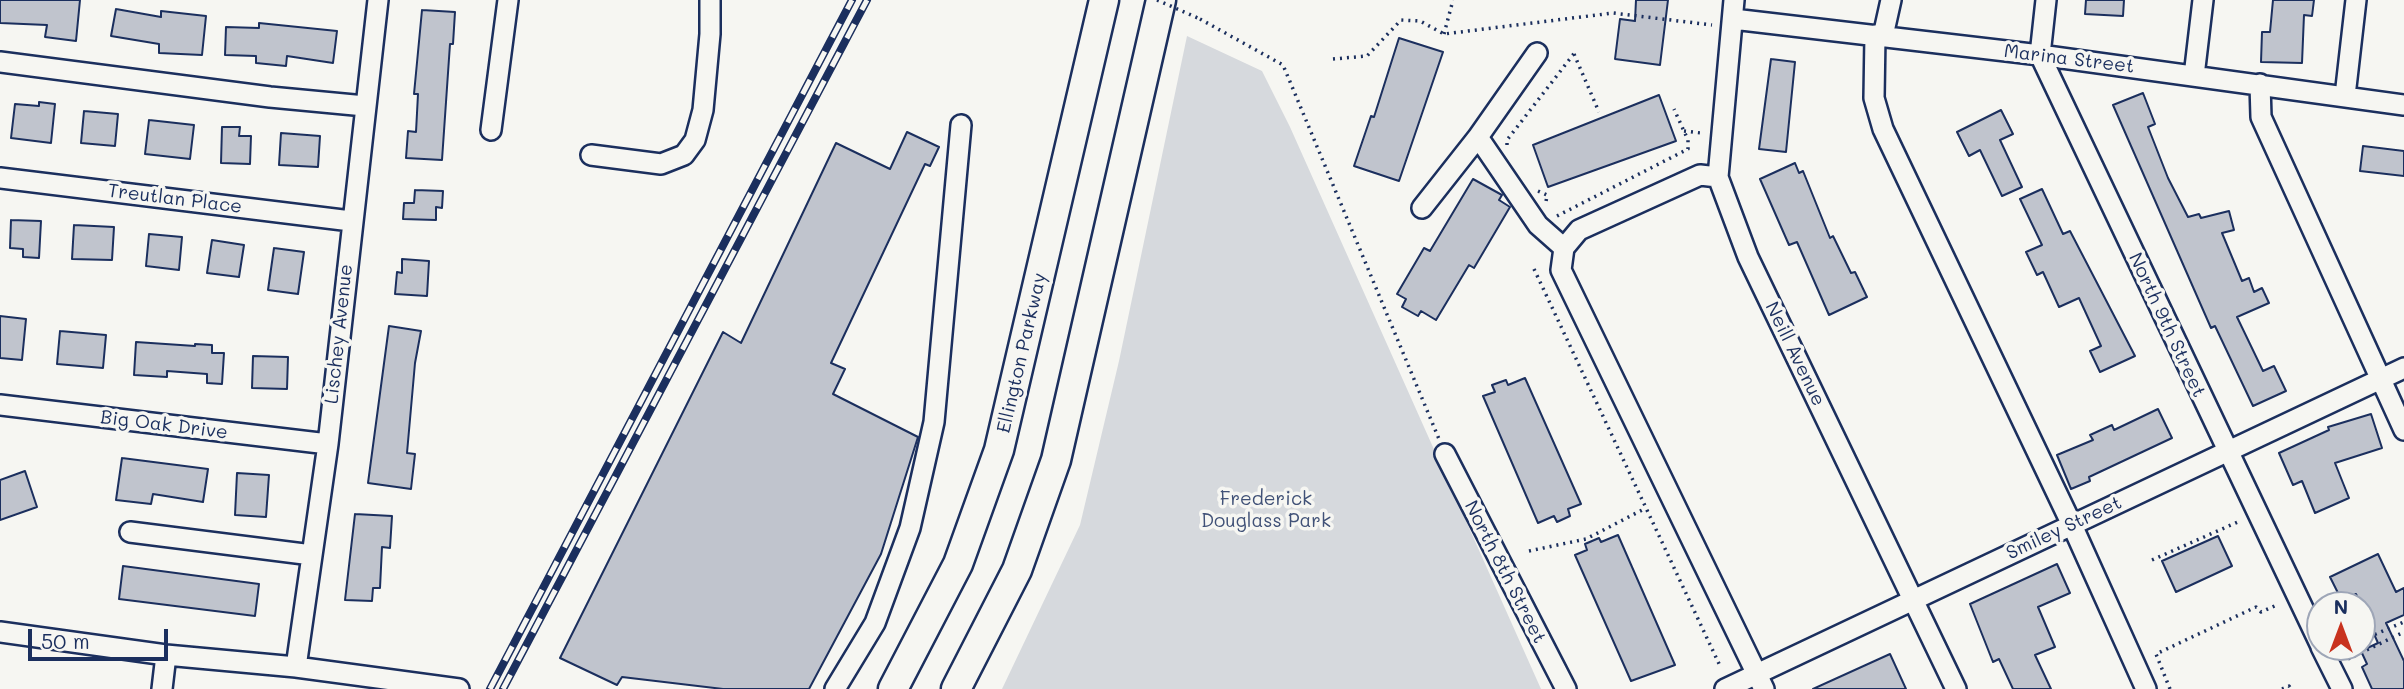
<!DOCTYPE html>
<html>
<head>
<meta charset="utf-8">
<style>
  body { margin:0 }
  #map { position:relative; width:2404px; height:689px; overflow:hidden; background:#f6f6f2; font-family:Mali,sans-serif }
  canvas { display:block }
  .north { position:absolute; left:2306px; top:591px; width:70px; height:70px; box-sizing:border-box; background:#f6f6f2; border:2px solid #9ea6b7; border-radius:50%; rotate:0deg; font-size:19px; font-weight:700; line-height:28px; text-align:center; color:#1b2f5e }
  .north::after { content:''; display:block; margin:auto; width:24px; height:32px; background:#c8321e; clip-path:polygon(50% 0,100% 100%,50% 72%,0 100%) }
  .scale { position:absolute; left:28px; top:629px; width:140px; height:32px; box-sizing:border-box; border:4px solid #1b2f5e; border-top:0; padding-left:9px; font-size:21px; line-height:24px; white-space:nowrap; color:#1b2f5e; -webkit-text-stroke:5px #f6f6f2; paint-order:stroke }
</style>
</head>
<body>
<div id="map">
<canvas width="2404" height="689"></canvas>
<div class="north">N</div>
<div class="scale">50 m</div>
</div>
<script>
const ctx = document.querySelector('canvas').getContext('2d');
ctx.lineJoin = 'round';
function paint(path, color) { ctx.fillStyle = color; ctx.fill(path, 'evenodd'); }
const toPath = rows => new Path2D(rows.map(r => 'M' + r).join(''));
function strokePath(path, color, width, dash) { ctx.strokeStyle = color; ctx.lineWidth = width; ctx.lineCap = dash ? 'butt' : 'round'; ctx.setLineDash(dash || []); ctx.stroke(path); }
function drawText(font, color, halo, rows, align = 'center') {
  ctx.font = font + ' Mali,sans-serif'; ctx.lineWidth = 7; ctx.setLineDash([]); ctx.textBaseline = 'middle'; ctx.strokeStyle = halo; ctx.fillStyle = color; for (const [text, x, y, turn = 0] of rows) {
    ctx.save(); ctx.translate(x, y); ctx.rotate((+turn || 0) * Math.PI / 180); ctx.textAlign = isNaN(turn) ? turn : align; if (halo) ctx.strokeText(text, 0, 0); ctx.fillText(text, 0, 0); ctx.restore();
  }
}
const green = toPath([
  [1187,36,1262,71,1290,127,1541,689,1002,689,1080,525,1119,361]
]);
const building = toPath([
  [0,0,80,0,76,41,45,37,47,25,0,23,0,0],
  [1636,0,1668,0,1660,65,1615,59,1620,19,1635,21,1636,0],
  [2086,0,2124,0,2123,16,2085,14,2086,0],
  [2273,0,2314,0,2312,16,2304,15,2302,63,2261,62,2262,32,2270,32,2273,0],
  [116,9,161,17,161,11,206,16,202,55,159,53,159,44,111,36,116,9],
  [422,10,455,12,453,44,450,44,442,160,406,158,408,131,416,132,418,94,414,94,422,10],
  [259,23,337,31,333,63,287,56,286,66,256,63,256,56,225,55,226,27,259,28,259,23],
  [1399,38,1443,52,1399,181,1354,166,1371,116,1374,117,1399,38],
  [1771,59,1795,62,1786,152,1759,149,1771,59],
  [2143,93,2155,124,2148,127,2168,178,2188,217,2199,214,2201,218,2229,211,2234,230,2222,233,2242,281,2249,278,2254,292,2262,288,2269,303,2237,317,2263,371,2274,366,2286,391,2253,406,2215,326,2211,328,2113,105,2143,93],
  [1659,95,1676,141,1548,187,1533,145,1659,95],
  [39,102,55,104,51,143,11,138,15,104,39,106,39,102],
  [2001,110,2013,134,2000,140,2022,187,2002,196,1980,150,1969,156,1957,132,2001,110],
  [84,111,118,114,115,146,81,143,84,111],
  [149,120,194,125,190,159,145,154,149,120],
  [222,127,240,127,239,136,251,136,250,164,221,163,222,127],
  [907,132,939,147,930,166,925,164,831,363,845,369,833,394,918,437,881,554,809,689,723,689,622,677,617,685,560,658,723,332,741,343,836,143,890,169,907,132],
  [281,133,320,136,318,167,279,165,281,133],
  [2363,146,2404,151,2404,176,2360,171,2363,146],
  [1795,163,1799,173,1803,171,1830,238,1833,236,1851,273,1855,272,1867,297,1829,315,1797,242,1789,245,1760,179,1795,163],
  [1473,179,1502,195,1499,200,1510,207,1474,268,1469,265,1436,320,1421,311,1418,316,1402,307,1406,299,1397,294,1424,248,1430,251,1473,179],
  [2042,189,2063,234,2070,231,2135,356,2100,372,2090,351,2101,346,2079,298,2059,307,2043,272,2037,275,2026,252,2042,245,2020,199,2042,189],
  [415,190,443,191,442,208,436,207,436,220,403,219,404,203,414,203,415,190],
  [11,220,41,221,39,258,23,257,23,249,10,248,11,220],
  [74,225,114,227,112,260,72,259,74,225],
  [149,234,182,237,179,270,146,266,149,234],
  [212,240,244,245,239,277,207,273,212,240],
  [274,248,304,252,298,294,268,290,274,248],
  [402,259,429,261,427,296,395,294,397,272,402,273,402,259],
  [0,316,26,319,22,360,0,358,0,316],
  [389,326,421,331,415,363,407,453,415,454,411,489,368,483,389,326],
  [60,331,106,335,103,368,57,364,60,331],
  [136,342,195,346,195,344,212,345,212,353,224,353,222,384,207,383,207,374,167,371,167,377,134,375,136,342],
  [253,356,288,357,287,389,252,388,253,356],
  [1525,378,1581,504,1568,509,1570,516,1557,522,1554,516,1538,523,1483,396,1495,392,1492,385,1506,380,1508,385,1525,378],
  [2158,409,2172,438,2089,477,2090,481,2071,489,2057,455,2093,440,2090,435,2112,425,2114,430,2158,409],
  [2371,414,2382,448,2335,463,2349,498,2315,513,2302,481,2293,485,2279,453,2329,430,2328,427,2371,414],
  [122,458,208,469,203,502,153,494,151,504,116,500,122,458],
  [25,471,37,507,0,520,0,480,25,471],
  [237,473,269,475,266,517,235,515,237,473],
  [355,514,392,516,390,548,382,547,380,588,373,588,372,601,345,600,355,514],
  [1618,535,1675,665,1631,681,1575,555,1587,550,1585,544,1599,538,1601,542,1618,535],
  [2218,536,2232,566,2176,592,2162,561,2218,536],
  [2378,554,2396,592,2404,588,2404,615,2386,623,2404,661,2404,689,2372,689,2362,667,2367,664,2361,651,2378,643,2356,594,2342,601,2330,577,2378,554],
  [2057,564,2070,593,2038,607,2055,647,2035,655,2051,689,2013,689,1999,659,1993,662,1970,604,2057,564],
  [123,566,259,584,255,616,119,599,123,566],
  [1890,654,1906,689,1813,689,1890,654]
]);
const path = toPath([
  [1200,19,1283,65,1439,439],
  [1444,34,1453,0],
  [1574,54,1599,112],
  [1333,59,1367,56,1401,20,1420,21,1444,34,1613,13,1712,25],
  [1684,131,1701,133],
  [1507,145,1507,140,1576,51],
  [1538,191,1547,195,1546,202],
  [1557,216,1688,149,1688,140,1674,109],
  [1534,269,1721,668],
  [1529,551,1586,539,1646,508],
  [2152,560,2240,521],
  [2362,640,2404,622],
  [2348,659,2404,632],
  [2170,689,2156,654,2256,607,2261,612,2279,604],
  [2282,689,2289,686,2291,689]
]);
const minor = toPath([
  [1734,0,1718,177,1748,257,1956,689],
  [2046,0,2040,55,2320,644],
  [1733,19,2040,55,2404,105],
  [1875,35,1874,98,1883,129,2072,525,2146,689],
  [1883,36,1891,0],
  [1537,53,1478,137,1538,225,1564,248],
  [0,62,270,97,365,106],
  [2194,76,2203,0],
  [2260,84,2261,117,2404,430],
  [2345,96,2356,0],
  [491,130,508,0],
  [591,155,661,164,684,155,695,140,703,110,710,34,710,0],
  [1718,177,1700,175,1579,230,1564,248,1561,270,1764,689],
  [0,178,351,221],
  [1422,208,1478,137],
  [0,405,328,444],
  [1445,454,1566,689],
  [130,532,312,555],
  [0,632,166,655,296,667,459,689],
  [2321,647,2342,689],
  [296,667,328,444,378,0],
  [162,689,166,655],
  [835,689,875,623,910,528,934,422,961,125],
  [1725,689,2404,368]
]);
const highway = toPath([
  [893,689,958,564,999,450,1104,0],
  [956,689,1017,570,1056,460,1161,0]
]);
const rail = toPath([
  [490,689,852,0],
  [503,689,867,0]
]);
const pathBridge = toPath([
  [1157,0,1200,19]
]);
const streetNames = [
  ["Marina Street",2069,59,7],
  ["Treutlan Place",175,199,7],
  ["North 9th Street",2167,325,65],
  ["Lischey Avenue",339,334,-84],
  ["Ellington Parkway",1022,353,-77],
  ["Neill Avenue",1795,354,64],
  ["Big Oak Drive",164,425,7],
  ["Smiley Street",2064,528,-25],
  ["North 8th Street",1505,572,63]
];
const parkNames = [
  ["Frederick",1266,499],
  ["Douglass Park",1266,521]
];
paint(green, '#d6d9dd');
paint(building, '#c0c4cd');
strokePath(building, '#1b2f5e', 2);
strokePath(minor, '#1b2f5e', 24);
strokePath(highway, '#1b2f5e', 33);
strokePath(path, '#1b2f5e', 3.5, [2, 5]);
strokePath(minor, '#f6f6f2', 19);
strokePath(highway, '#f6f6f2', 28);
strokePath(rail, '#1b2f5e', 8);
strokePath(rail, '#f6f6f2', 5, [16]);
strokePath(pathBridge, '#1b2f5e', 3.5, [2, 5]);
drawText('19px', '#1b2f5e', '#f6f6f2', streetNames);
drawText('19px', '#405177', '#f6f6f2', parkNames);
</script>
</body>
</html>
